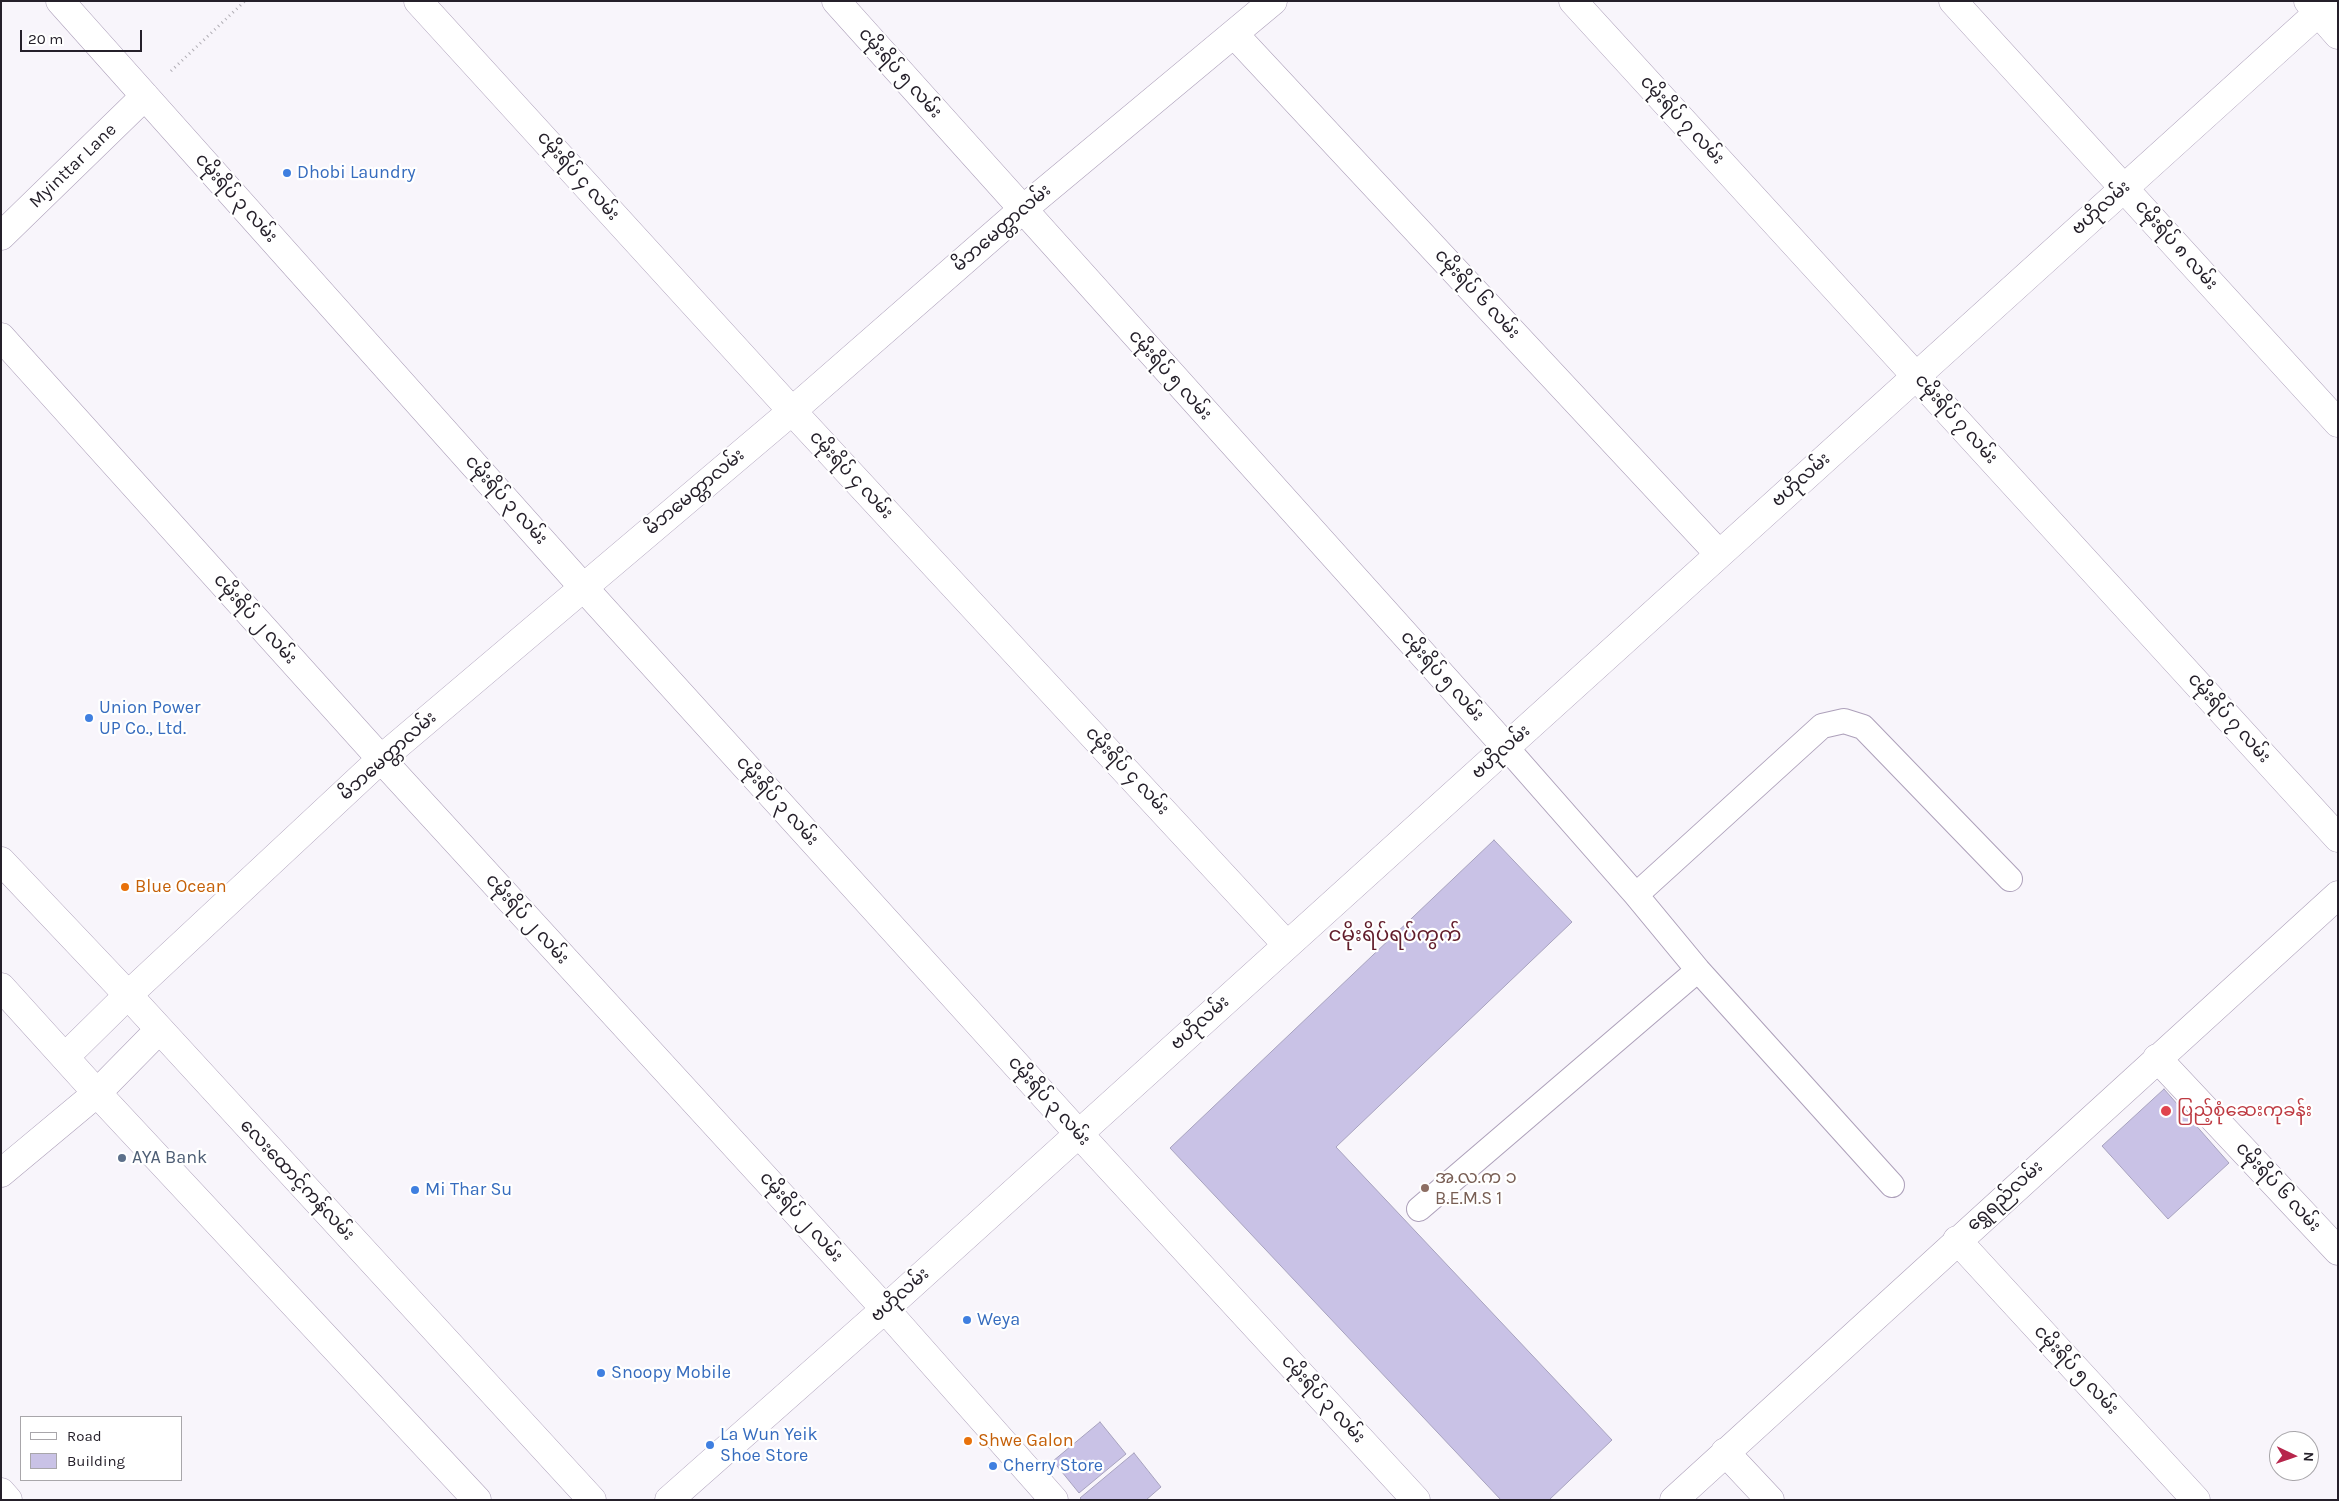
<!DOCTYPE html>
<html>
<head>
<meta charset="utf-8">
<style>
  body { margin:0 }
  #map { position:relative; width:2339px; height:1501px; overflow:hidden; background:#f8f5fb; font-family:Karla,sans-serif }
  canvas { display:block }
  .frame { position:absolute; inset:0; border:2px solid #25202a; pointer-events:none }
  .legend { position:absolute; left:20px; top:1416px; width:162px; height:65px; box-sizing:border-box; background:#fff; border:1px solid #a8a6aa; margin:0; padding:6px 9px; list-style:none; font-size:15px; color:#25202a }
  .legend li { display:flex; align-items:center; gap:10px; height:25px }
  .legend b { width:25px; border:1px solid #a8a6aa }
  .north { position:absolute; left:2269px; top:1431px; width:50px; height:50px; box-sizing:border-box; background:#fff; border:1px solid #a8a6aa; border-radius:50%; rotate:93deg; font-size:14px; font-weight:700; line-height:20px; text-align:center; color:#25202a }
  .north::after { content:''; display:block; margin:auto; width:18px; height:22px; background:#b7264c; clip-path:polygon(50% 0,100% 100%,50% 72%,0 100%) }
  .scale { position:absolute; left:20px; top:30px; width:122px; height:22px; box-sizing:border-box; border:2px solid #25202a; border-top:0; padding-left:6px; font-size:15px; line-height:18px; white-space:nowrap; color:#25202a; -webkit-text-stroke:4px #fff; paint-order:stroke }
</style>
</head>
<body>
<div id="map">
<canvas width="2339" height="1501"></canvas>
<div class="frame"></div>
<ul class="legend">
<li><b style="height:6px;background:#fff"></b>Road</li>
<li><b style="height:14px;background:#c9c2e6"></b>Building</li>
</ul>
<div class="north">N</div>
<div class="scale">20 m</div>
</div>
<script>
const ctx = document.querySelector('canvas').getContext('2d');
ctx.lineJoin = 'round';
function paint(path, color) { ctx.fillStyle = color; ctx.fill(path, 'evenodd'); }
const toPath = rows => new Path2D(rows.map(r => 'M' + r).join(''));
function strokePath(path, color, width, dash) { ctx.strokeStyle = color; ctx.lineWidth = width; ctx.lineCap = dash ? 'butt' : 'round'; ctx.setLineDash(dash || []); ctx.stroke(path); }
function drawText(font, color, halo, rows, align = 'center') {
  ctx.font = font + ' Karla,"Noto Sans Myanmar",sans-serif'; ctx.lineWidth = 4.5; ctx.setLineDash([]); ctx.textBaseline = 'middle'; ctx.strokeStyle = halo; ctx.fillStyle = color; for (const [text, x, y, turn = 0] of rows) {
    ctx.save(); ctx.translate(x, y); ctx.rotate((+turn || 0) * Math.PI / 180); ctx.textAlign = isNaN(turn) ? turn : align; if (halo) ctx.strokeText(text, 0, 0); ctx.fillText(text, 0, 0); ctx.restore();
  }
}
const building = toPath([
  [1494,840,1572,922,1336,1147,1612,1440,1549,1500,1501,1500,1170,1148,1494,840],
  [2164,1089,2229,1163,2168,1219,2102,1146,2164,1089],
  [1100,1422,1126,1454,1079,1493,1053,1461,1100,1422],
  [1134,1453,1161,1487,1146,1500,1082,1500,1080,1498,1134,1453]
]);
const path = toPath([
  [171,71,245,1]
]);
const lane = toPath([
  [1506,747,1636,895,1698,970,1892,1185],
  [1636,895,1822,726,1844,721,1863,727,2010,879],
  [1419,1209,1698,970]
]);
const street = toPath([
  [60,1,583,587,1079,1134,1416,1500],
  [418,1,792,411,1287,945],
  [836,1,1506,747],
  [1573,1,2338,838],
  [1953,1,2338,423],
  [2308,1,2338,35],
  [1234,34,1719,554],
  [1,236,145,96],
  [1,337,381,759,885,1309,1054,1500],
  [65,1057,128,995,381,759,792,411,1022,210,1273,1],
  [2157,1058,2338,1251],
  [1,1173,97,1093,159,1030],
  [1957,1240,2196,1500],
  [1725,1452,1770,1500],
  [1,1492,8,1500],
  [669,1500,885,1309,2331,1],
  [1674,1500,2338,895]
]);
const primary = toPath([
  [1,861,128,995,592,1500],
  [1,987,97,1093,477,1500]
]);
const markers = [
  [287,173,5,"#3f7fe0"],
  [89,718,5,"#3f7fe0"],
  [125,887,5,"#e8710a"],
  [2166,1111,6,"#e0444e"],
  [122,1158,5,"#5c6f8a"],
  [1425,1188,5,"#8d6e63"],
  [415,1190,5,"#3f7fe0"],
  [967,1320,5,"#3f7fe0"],
  [601,1373,5,"#3f7fe0"],
  [968,1441,5,"#e8710a"],
  [710,1445,5,"#3f7fe0"],
  [993,1466,5,"#3f7fe0"]
];
const streetNames = [
  ["ငမိုးရိပ် ၅ လမ်း",900,73,48],
  ["ငမိုးရိပ် ၇ လမ်း",1682,120,47],
  ["Myinttar Lane",73,166,-44],
  ["ငမိုးရိပ် ၄ လမ်း",578,176,48],
  ["ငမိုးရိပ် ၃ လမ်း",236,198,48],
  ["ဗဟိုလမ်း",2101,208,-42],
  ["မိဘမေတ္တာလမ်း",1002,228,-41],
  ["ငမိုးရိပ် ၈ လမ်း",2176,245,48],
  ["ငမိုးရိပ် ၆ လမ်း",1477,294,47],
  ["ငမိုးရိပ် ၅ လမ်း",1170,375,48],
  ["ငမိုးရိပ် ၇ လမ်း",1956,419,48],
  ["ငမိုးရိပ် ၄ လမ်း",851,475,47],
  ["ဗဟိုလမ်း",1801,480,-42],
  ["မိဘမေတ္တာလမ်း",695,492,-40],
  ["ငမိုးရိပ် ၃ လမ်း",506,500,48],
  ["ငမိုးရိပ် ၂ လမ်း",255,619,48],
  ["ငမိုးရိပ် ၅ လမ်း",1442,676,48],
  ["ငမိုးရိပ် ၇ လမ်း",2229,718,48],
  ["ဗဟိုလမ်း",1501,752,-42],
  ["မိဘမေတ္တာလမ်း",388,756,-42],
  ["ငမိုးရိပ် ၄ လမ်း",1127,771,47],
  ["ငမိုးရိပ် ၃ လမ်း",777,801,48],
  ["ငမိုးရိပ် ၂ လမ်း",527,919,48],
  ["ဗဟိုလမ်း",1200,1023,-42],
  ["ငမိုးရိပ် ၃ လမ်း",1049,1101,48],
  ["လေးထောင့်ကန်လမ်း",297,1180,47],
  ["ငမိုးရိပ် ၆ လမ်း",2278,1187,47],
  ["ရွှေရည်လမ်း",2005,1196,-42],
  ["ငမိုးရိပ် ၂ လမ်း",801,1217,48],
  ["ဗဟိုလမ်း",900,1295,-42],
  ["ငမိုးရိပ် ၅ လမ်း",2076,1370,47],
  ["ငမိုးရိပ် ၃ လမ်း",1323,1399,47]
];
const shopNames = [
  ["Dhobi Laundry",297,173],
  ["Union Power",99,708],
  ["UP Co., Ltd.",99,729],
  ["Mi Thar Su",425,1190],
  ["Weya",977,1320],
  ["Snoopy Mobile",611,1373],
  ["La Wun Yeik",720,1435],
  ["Shoe Store",720,1456],
  ["Cherry Store",1003,1466]
];
const foodNames = [
  ["Blue Ocean",135,887],
  ["Shwe Galon",978,1441]
];
const healthNames = [
  ["ပြည့်စုံဆေးကုခန်း",2177,1111]
];
const serviceNames = [
  ["AYA Bank",132,1158]
];
const educationNames = [
  ["အ.လ.က ၁",1435,1178],
  ["B.E.M.S 1",1435,1199]
];
const quarterNames = [
  ["ငမိုးရိပ်ရပ်ကွက်",1395,935]
];
paint(building, '#c9c2e6');
strokePath(building, '#a7a2be', 1);
strokePath(lane, '#ada0ba', 26);
strokePath(street, '#ada0ba', 29);
strokePath(primary, '#ada0ba', 29);
strokePath(path, '#b1aeb5', 3, [1, 4]);
strokePath(lane, '#fff', 24);
strokePath(street, '#fff', 28);
strokePath(primary, '#fff', 28);
for (const [x, y, r, color] of markers) { const dot = new Path2D(); dot.arc(x, y, r, 0, 2 * Math.PI); ctx.fillStyle = color; ctx.fill(dot); strokePath(dot, '#fff', 2); }
drawText('18px', '#25202a', '#fff', streetNames);
drawText('18px', '#366cbe', '#fff', shopNames, 'left');
drawText('18px', '#c56008', '#fff', foodNames, 'left');
drawText('18px', '#be3a42', '#fff', healthNames, 'left');
drawText('18px', '#4e5e75', '#fff', serviceNames, 'left');
drawText('18px', '#785e54', '#fff', educationNames, 'left');
drawText('20px', '#611c2a', '#fff', quarterNames);
</script>
</body>
</html>
